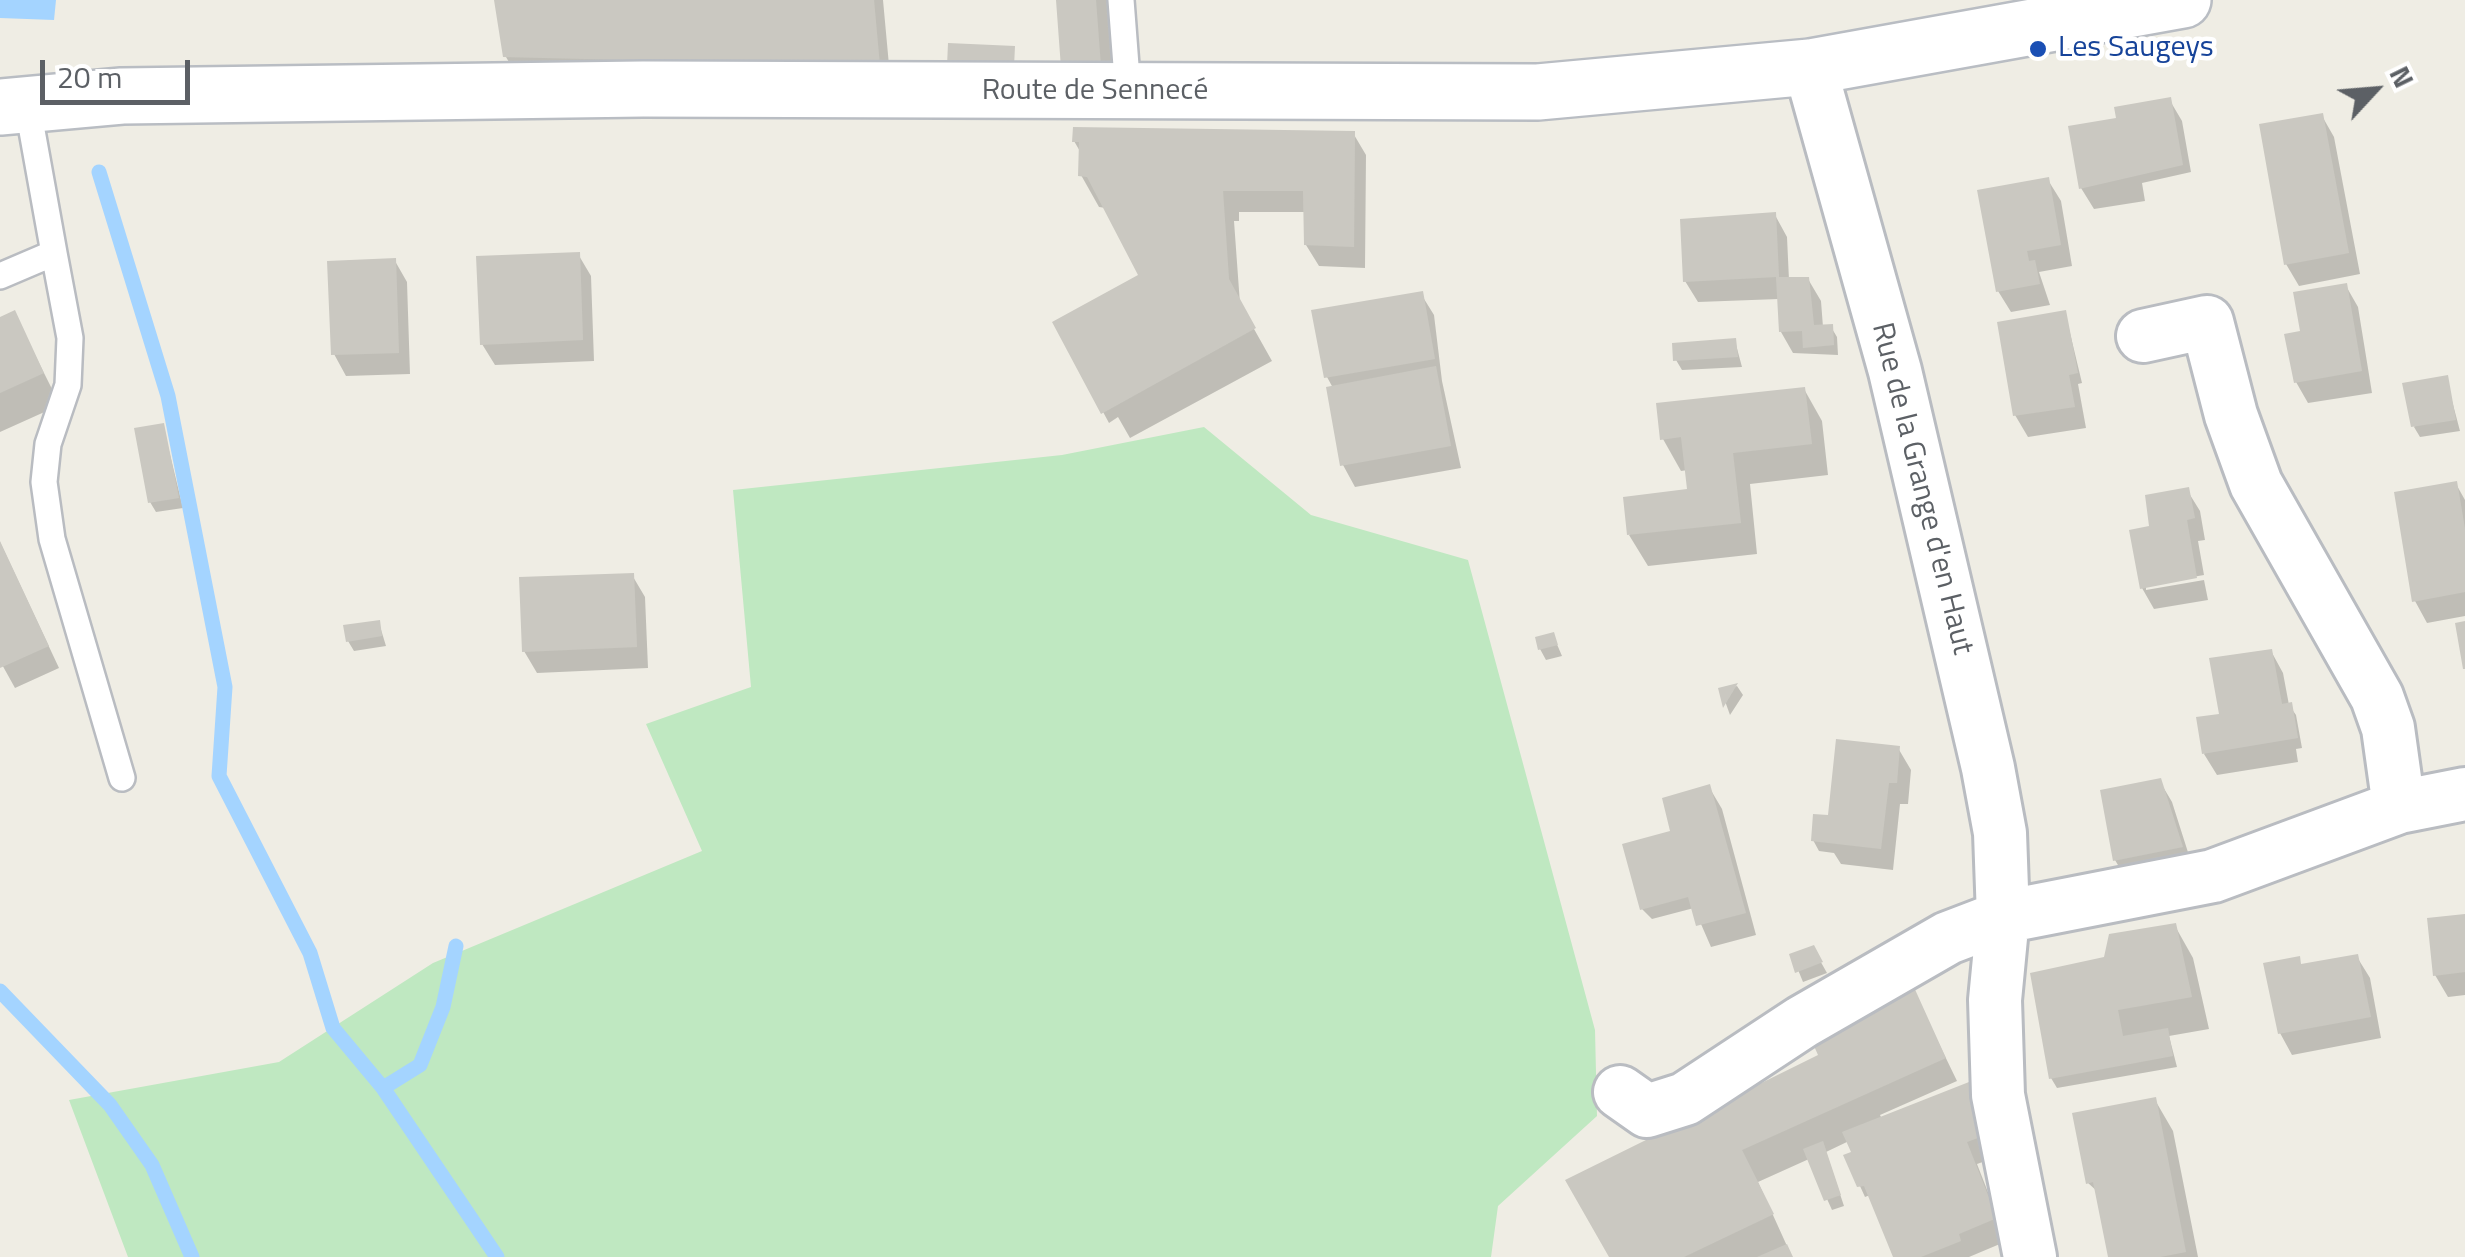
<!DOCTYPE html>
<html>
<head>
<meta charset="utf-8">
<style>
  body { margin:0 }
  #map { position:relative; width:2465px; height:1257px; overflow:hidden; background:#efede4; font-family:"Titillium Web",sans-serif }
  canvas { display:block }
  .north { position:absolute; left:2325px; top:40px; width:100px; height:100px; -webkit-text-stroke:8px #fff; paint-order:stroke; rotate:64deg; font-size:28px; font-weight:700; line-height:40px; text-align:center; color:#5c6065 }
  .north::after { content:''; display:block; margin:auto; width:35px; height:45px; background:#5c6065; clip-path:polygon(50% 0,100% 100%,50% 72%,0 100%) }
  .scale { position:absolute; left:40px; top:60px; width:150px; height:45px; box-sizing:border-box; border:5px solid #5c6065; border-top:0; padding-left:12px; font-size:30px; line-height:35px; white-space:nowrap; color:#5c6065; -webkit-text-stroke:8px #fff; paint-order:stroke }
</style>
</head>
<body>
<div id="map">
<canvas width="2465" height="1257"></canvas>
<div class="north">N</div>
<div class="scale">20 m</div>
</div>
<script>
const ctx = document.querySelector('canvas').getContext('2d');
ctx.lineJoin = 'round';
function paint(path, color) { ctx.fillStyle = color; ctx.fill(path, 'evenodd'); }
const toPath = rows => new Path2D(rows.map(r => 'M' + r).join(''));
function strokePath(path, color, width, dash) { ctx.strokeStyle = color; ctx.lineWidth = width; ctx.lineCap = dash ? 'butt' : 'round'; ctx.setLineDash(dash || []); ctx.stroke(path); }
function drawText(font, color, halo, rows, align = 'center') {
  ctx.font = font + ' "Titillium Web",sans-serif'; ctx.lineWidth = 9; ctx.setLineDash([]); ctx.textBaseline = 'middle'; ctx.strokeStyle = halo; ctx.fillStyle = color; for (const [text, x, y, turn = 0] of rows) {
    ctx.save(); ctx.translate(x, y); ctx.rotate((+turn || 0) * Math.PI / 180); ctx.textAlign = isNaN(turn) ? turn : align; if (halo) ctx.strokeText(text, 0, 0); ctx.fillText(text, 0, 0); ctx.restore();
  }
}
const green = toPath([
  [1204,427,1311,515,1468,560,1595,1030,1597,1116,1498,1206,1491,1257,128,1257,69,1100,279,1062,433,963,702,851,646,724,751,687,733,490,1062,455]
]);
const water = toPath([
  [0,0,56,0,54,20,0,18]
]);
const shadow = toPath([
  [497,0,883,0,891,87,524,88,506,57],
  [1059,0,1111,0,1117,98],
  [2169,99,2182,121,2191,172,2142,183,2145,201,2094,209,2081,188],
  [2322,116,2334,137,2360,274,2299,286,2286,264],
  [1353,133,1366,155,1365,268,1319,266,1306,245,1306,212,1239,212,1239,221,1234,221,1240,304,1272,361,1130,438,1118,417,1109,423,1055,323,1141,276,1106,208,1099,207,1081,175,1081,153,1074,141],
  [2048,180,2061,201,2072,266,2039,272,2050,305,2011,312,1998,291],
  [1775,215,1787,237,1789,280,1808,279,1821,301,1823,327,1831,327,1837,337,1838,355,1793,353,1781,332,1779,299,1698,302,1685,281],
  [578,254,591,276,594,361,495,365,482,344],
  [395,261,407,282,410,374,346,376,334,354],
  [2346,286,2358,307,2372,393,2308,403,2296,382],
  [1421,294,1434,315,1442,381,1461,468,1355,487,1343,465,1333,388,1327,377],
  [2065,312,2082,383,2078,384,2086,428,2028,437,2015,415],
  [14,313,60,405,0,432,0,320],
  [1735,341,1742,367,1682,370,1676,360],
  [2446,378,2460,431,2420,437,2414,427],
  [1804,389,1822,421,1828,475,1750,484,1757,554,1648,566,1629,535,1690,492,1688,470,1681,471,1663,439],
  [163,426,183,508,156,512,150,502],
  [2456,484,2465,500,2465,616,2427,623,2415,601],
  [2187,490,2200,511,2205,540,2198,541,2204,575,2146,585,2146,590,2204,580,2208,600,2154,609,2142,588],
  [0,542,59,668,15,688,0,661],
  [632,575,645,597,648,668,537,673,524,651],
  [379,623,386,646,354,651,348,641],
  [1553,635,1562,656,1546,660,1540,649],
  [2271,651,2283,673,2289,705,2296,715,2302,748,2296,749,2298,762,2217,775,2204,754,2222,716],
  [1737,686,1743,695,1730,715,1721,690],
  [1898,748,1911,770,1908,804,1900,804,1893,870,1841,864,1834,853,1819,851,1813,840,1831,817],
  [2159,780,2172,802,2193,868,2128,882,2115,860],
  [1709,787,1722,809,1756,935,1711,947,1694,908,1652,919,1642,909,1674,833],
  [2465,916,2465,995,2448,997,2435,975],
  [2175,926,2193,958,2209,1029,2169,1036,2177,1067,2057,1088,2051,1078,2106,960],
  [1813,948,1827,973,1803,982,1792,955],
  [2357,957,2370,978,2381,1038,2292,1055,2280,1033,2298,959,2302,966],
  [1912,988,1957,1081,1880,1115,1882,1119,1968,1085,1980,1106,1994,1158,1977,1164,2007,1241,1969,1257,1896,1257,1870,1195,1865,1197,1860,1186,1849,1141,1826,1152,1844,1206,1832,1210,1809,1159,1758,1182,1792,1257,1612,1257,1817,1058],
  [2155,1100,2173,1131,2198,1257,2111,1257,2098,1192,2088,1183]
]);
const stream = toPath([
  [99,172,168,396,225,687,219,776,310,953,333,1028,383,1088,497,1257],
  [0,991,110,1105,152,1165,192,1257],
  [383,1088,420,1065,443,1007,456,946]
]);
const building = toPath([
  [494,0,874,0,880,66,503,57],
  [1056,0,1096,0,1101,67,1061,68],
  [948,43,1015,46,1014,67,947,66],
  [2171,97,2183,165,2079,189,2068,126,2116,118,2114,107],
  [2323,113,2349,253,2284,265,2259,124],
  [1073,127,1355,131,1354,247,1304,245,1303,191,1223,191,1229,279,1256,328,1101,414,1052,322,1138,275,1087,177,1078,176,1079,142,1072,142],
  [2049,177,2061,245,2027,251,2029,261,2035,260,2040,284,1996,292,1977,190],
  [1776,212,1779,277,1809,277,1814,325,1833,324,1834,345,1803,348,1802,331,1779,332,1776,277,1683,282,1680,219],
  [580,252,583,340,480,345,476,256],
  [396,258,399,353,331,355,327,261],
  [2347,283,2362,371,2294,383,2284,334,2300,331,2293,292],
  [1423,291,1435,359,1324,378,1311,310],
  [15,310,44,373,0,393,0,317],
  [2066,310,2078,373,2069,375,2075,407,2013,416,1997,322],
  [1736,338,1738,357,1673,361,1672,343],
  [1436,366,1451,446,1340,466,1326,387],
  [2448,375,2456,420,2411,427,2402,383],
  [1805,387,1812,444,1733,453,1741,523,1627,535,1623,497,1687,489,1681,437,1660,440,1656,403],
  [164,423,179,498,148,503,134,428],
  [2457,481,2465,529,2465,592,2412,602,2394,492],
  [2189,487,2195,518,2187,520,2197,578,2140,589,2129,530,2149,526,2145,495],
  [0,541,49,646,0,668],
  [634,573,637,647,522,652,519,577],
  [380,620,382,636,346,642,343,625],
  [2465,621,2465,669,2463,669,2455,623],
  [1554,632,1558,645,1538,650,1535,637],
  [2272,649,2282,704,2292,702,2298,738,2202,754,2196,717,2219,714,2209,658],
  [1738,683,1723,708,1718,688],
  [1836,739,1900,746,1897,783,1889,783,1881,849,1811,841,1813,814,1828,815],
  [2161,778,2183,847,2113,861,2100,790],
  [1710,784,1746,913,1696,926,1688,897,1640,910,1622,844,1670,831,1662,798],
  [2465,914,2465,972,2433,976,2427,918],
  [2176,923,2192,997,2118,1010,2123,1036,2168,1028,2173,1056,2049,1079,2030,973,2104,957,2109,934],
  [1814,945,1823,962,1795,973,1789,954],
  [2358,954,2371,1017,2278,1034,2263,963,2300,956,2301,964],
  [1913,985,1946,1058,1742,1150,1774,1214,1684,1257,1609,1257,1565,1180,1818,1055,1810,1037],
  [1969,1082,1983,1136,1967,1142,1997,1218,1959,1234,1961,1241,1921,1257,1893,1257,1864,1186,1857,1187,1843,1155,1851,1152,1842,1132],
  [2156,1097,2186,1252,2160,1257,2108,1257,2093,1182,2086,1184,2072,1113],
  [1823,1141,1841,1195,1824,1201,1803,1149],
  [1787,1244,1793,1257,1757,1257]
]);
const lane = toPath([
  [1121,0,1128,92],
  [54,253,70,338,68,385,48,444,44,482,52,539,122,778],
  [0,276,54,253,27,103]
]);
const street = toPath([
  [1810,67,1895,371,1988,768,2000,833,2003,917,1995,1000,1998,1095,2030,1257],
  [2143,336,2207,322,2231,415,2256,484,2377,697,2388,728,2399,807],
  [1620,1092,1647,1111,1685,1099,1802,1022,1948,938,2003,917,2213,876,2399,807,2465,794]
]);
const secondary = toPath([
  [0,107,122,96,643,89,1538,92,1810,67,2183,0]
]);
const markers = [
  [2038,49,10,"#1a4fb4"]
];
const transitNames = [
  ["Les Saugeys",2058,49]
];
const streetNames = [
  ["Route de Sennecé",1095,92],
  ["Rue de la Grange d'en Haut",1921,489,76]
];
paint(green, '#bfe8c1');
paint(water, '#a4d4ff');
paint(shadow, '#0003');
strokePath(stream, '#a4d4ff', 15);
paint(building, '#cac8c1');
strokePath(lane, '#b9bcc1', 30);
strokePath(street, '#b9bcc1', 58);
strokePath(secondary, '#b9bdc3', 60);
strokePath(lane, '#fff', 25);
strokePath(street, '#fff', 52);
strokePath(secondary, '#fff', 55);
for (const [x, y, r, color] of markers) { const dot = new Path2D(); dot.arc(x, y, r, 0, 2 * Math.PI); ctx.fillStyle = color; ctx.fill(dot); strokePath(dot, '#fff', 4); }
drawText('30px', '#164399', '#fff', transitNames, 'left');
drawText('30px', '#5c6065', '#fff', streetNames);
</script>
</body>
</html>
